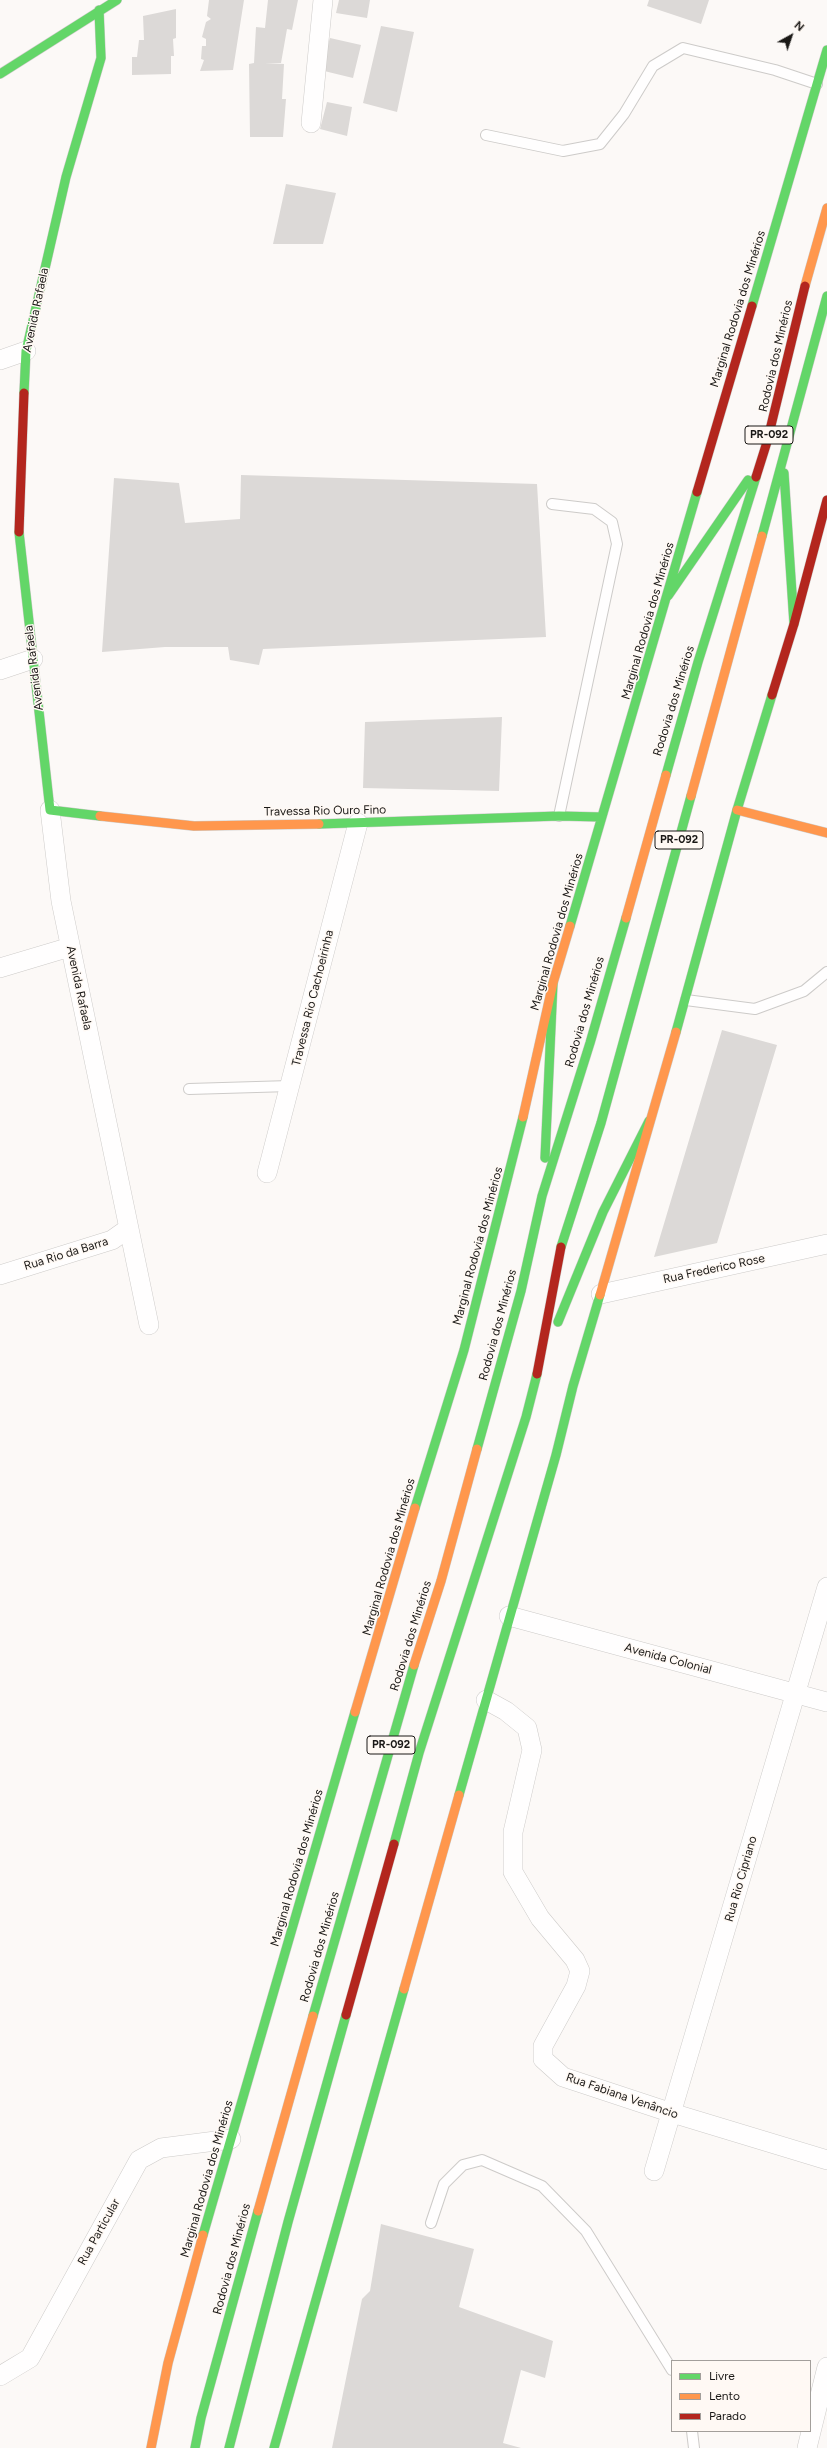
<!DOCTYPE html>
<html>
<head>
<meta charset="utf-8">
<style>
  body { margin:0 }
  #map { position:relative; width:827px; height:2448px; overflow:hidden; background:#fcf9f7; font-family:Figtree,sans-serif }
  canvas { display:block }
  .legend { position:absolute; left:671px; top:2360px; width:140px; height:72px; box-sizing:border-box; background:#fff9f4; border:1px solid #a39f9b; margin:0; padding:5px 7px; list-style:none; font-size:12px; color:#1a1816 }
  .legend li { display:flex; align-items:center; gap:8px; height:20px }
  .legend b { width:20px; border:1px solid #a39f9b }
  .north { position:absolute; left:771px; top:16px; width:40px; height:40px; -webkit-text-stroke:3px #fff9f4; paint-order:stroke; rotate:40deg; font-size:11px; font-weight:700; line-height:16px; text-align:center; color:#1a1816 }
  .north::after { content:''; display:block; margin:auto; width:14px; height:18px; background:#1a1816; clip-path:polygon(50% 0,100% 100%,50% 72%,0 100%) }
</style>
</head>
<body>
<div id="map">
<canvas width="827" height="2448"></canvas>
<ul class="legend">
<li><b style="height:5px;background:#63d668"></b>Livre</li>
<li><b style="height:5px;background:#ff974d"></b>Lento</li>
<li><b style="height:5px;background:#b3261e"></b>Parado</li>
</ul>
<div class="north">N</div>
</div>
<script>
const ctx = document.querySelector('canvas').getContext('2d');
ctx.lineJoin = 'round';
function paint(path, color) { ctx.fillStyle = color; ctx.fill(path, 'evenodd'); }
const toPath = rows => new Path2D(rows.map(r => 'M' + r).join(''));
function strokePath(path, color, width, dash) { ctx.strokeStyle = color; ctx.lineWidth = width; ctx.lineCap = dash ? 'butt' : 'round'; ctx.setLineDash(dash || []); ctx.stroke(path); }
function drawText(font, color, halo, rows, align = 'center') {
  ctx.font = font + ' Figtree,sans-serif'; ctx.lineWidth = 3; ctx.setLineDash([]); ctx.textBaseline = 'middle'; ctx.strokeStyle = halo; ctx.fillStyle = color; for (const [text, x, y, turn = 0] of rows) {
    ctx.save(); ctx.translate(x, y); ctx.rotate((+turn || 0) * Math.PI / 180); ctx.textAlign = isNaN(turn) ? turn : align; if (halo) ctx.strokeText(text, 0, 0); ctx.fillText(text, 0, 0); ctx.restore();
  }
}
const building = toPath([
  [209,0,244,0,233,70,200,71,204,60,201,59,202,46,206,46,206,39,202,37,206,22,211,19,207,16],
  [268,0,298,0,292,30,287,29,281,63,265,63,284,64,282,99,286,99,283,137,250,137,249,64,254,63,256,27,265,28],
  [339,0,370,0,367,18,336,13],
  [649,0,709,0,701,24,647,6],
  [176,9,176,38,173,39,174,56,171,56,171,74,132,75,132,57,137,57,139,40,144,40,143,16],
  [381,26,414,32,397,112,363,103],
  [330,38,361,45,353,78,320,70],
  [327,102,352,107,347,136,320,129],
  [286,184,336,193,323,244,273,244],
  [241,475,537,484,546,637,263,649,259,665,230,660,228,647,165,647,102,652,114,478,179,483,185,523,240,519],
  [502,717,499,791,363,788,365,722],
  [722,1030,777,1045,717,1243,654,1257],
  [381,2224,474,2249,459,2307,553,2341,545,2378,521,2370,503,2443,521,2448,332,2448,362,2299,370,2291]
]);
const lane = toPath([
  [486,135,563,151,600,144,624,114,653,66,683,48,775,70,817,84],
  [552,504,594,509,612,522,617,544,559,816],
  [686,1000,755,1009,804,991,827,972],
  [189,1089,290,1086],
  [431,2223,444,2184,463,2165,482,2160,542,2186,586,2231,672,2370],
  [692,2431,694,2448]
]);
const street = toPath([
  [311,123,323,0],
  [0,360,26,351],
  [0,670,33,659],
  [50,810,61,901,149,1325],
  [0,968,70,947],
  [267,1173,358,823],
  [0,1275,112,1240,129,1228],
  [601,1294,827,1244],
  [509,1616,827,1702],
  [486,1700,506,1711,527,1728,532,1750,513,1832,513,1872,540,1918,575,1960,580,1971,576,1986,543,2046,543,2059,563,2077,672,2113,827,2160],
  [654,2171,827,1587],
  [0,2376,30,2358,139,2160,161,2148,231,2139],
  [807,2448,827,2367]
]);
const fast = toPath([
  [0,74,117,0],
  [752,306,827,50],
  [24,393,26,351,66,177,101,58,99,10],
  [784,473,794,624],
  [19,532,50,810,100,816],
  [762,536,827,296],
  [668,596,748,480],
  [666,775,698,662,756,477],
  [319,824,559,816,601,817],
  [570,926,697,492],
  [676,1032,737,810,772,695],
  [545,1158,553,983],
  [561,1247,601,1123,691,796],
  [558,1322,603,1212,649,1121],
  [477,1449,521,1291,542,1196,590,1043,626,918],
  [415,1508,464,1350,523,1117],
  [459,1795,556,1455,573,1386,600,1295],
  [394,1844,419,1753,526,1417,537,1374],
  [313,2016,414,1665],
  [203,2235,355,1712],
  [195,2448,201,2418,258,2211],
  [229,2448,288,2222,346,2015],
  [274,2448,404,1989]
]);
const slow = toPath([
  [805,286,827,208],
  [691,796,762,536],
  [737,810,827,833],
  [100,816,194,826,319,824],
  [626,918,666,775],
  [523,1117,553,983,570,926],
  [600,1295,676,1032],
  [414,1665,441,1581,477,1449],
  [355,1712,415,1508],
  [404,1989,459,1795],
  [258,2211,313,2016],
  [151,2448,168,2363,203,2235]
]);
const jam = toPath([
  [756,477,767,442,805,286],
  [697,492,752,306],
  [19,532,24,393],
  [772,695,794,624,827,500],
  [537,1374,561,1247],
  [346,2015,394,1844]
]);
const shields = [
  [769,435,48],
  [679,840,48],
  [391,1745,48]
];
const shieldNames = [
  ["PR-092",769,435],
  ["PR-092",679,840],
  ["PR-092",391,1745]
];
const streetNames = [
  ["Marginal Rodovia dos Minérios",738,309,-73],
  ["Avenida Rafaela",36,310,-78],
  ["Rodovia dos Minérios",776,356,-77],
  ["Marginal Rodovia dos Minérios",648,621,-74],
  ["Avenida Rafaela",34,668,-97],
  ["Rodovia dos Minérios",674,701,-73],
  ["Travessa Rio Ouro Fino",325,811,-1],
  ["Marginal Rodovia dos Minérios",557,932,-74],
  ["Avenida Rafaela",79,988,78],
  ["Travessa Rio Cachoeirinha",313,998,-76],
  ["Rodovia dos Minérios",585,1012,-74],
  ["Marginal Rodovia dos Minérios",478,1246,-75],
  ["Rua Rio da Barra",66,1254,-17],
  ["Rua Frederico Rose",714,1269,-12],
  ["Rodovia dos Minérios",498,1325,-75],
  ["Marginal Rodovia dos Minérios",389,1557,-74],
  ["Rodovia dos Minérios",411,1636,-73],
  ["Avenida Colonial",668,1659,15],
  ["Marginal Rodovia dos Minérios",297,1868,-74],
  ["Rua Rio Cipriano",741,1879,-74],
  ["Rodovia dos Minérios",320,1947,-74],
  ["Rua Fabiana Venâncio",622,2096,19],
  ["Marginal Rodovia dos Minérios",207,2179,-74],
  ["Rua Particular",99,2232,-61],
  ["Rodovia dos Minérios",232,2259,-75]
];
paint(building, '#dcd9d7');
strokePath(lane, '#cdcbc9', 12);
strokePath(street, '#cdcbc9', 20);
strokePath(fast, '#cdcbc9', 10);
strokePath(slow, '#cdcbc9', 10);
strokePath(jam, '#cdcbc9', 10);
strokePath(lane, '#fffefe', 10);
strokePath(street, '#fffefe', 19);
strokePath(fast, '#63d668', 9);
strokePath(slow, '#ff974d', 9);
strokePath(jam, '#b3261e', 9);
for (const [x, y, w] of shields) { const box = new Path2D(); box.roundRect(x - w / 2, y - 9, w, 18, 3); ctx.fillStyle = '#fff9f4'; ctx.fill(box); strokePath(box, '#1a1816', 1); }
drawText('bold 11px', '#1a1816', null, shieldNames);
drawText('12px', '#1a1816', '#fff9f4', streetNames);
</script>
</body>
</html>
